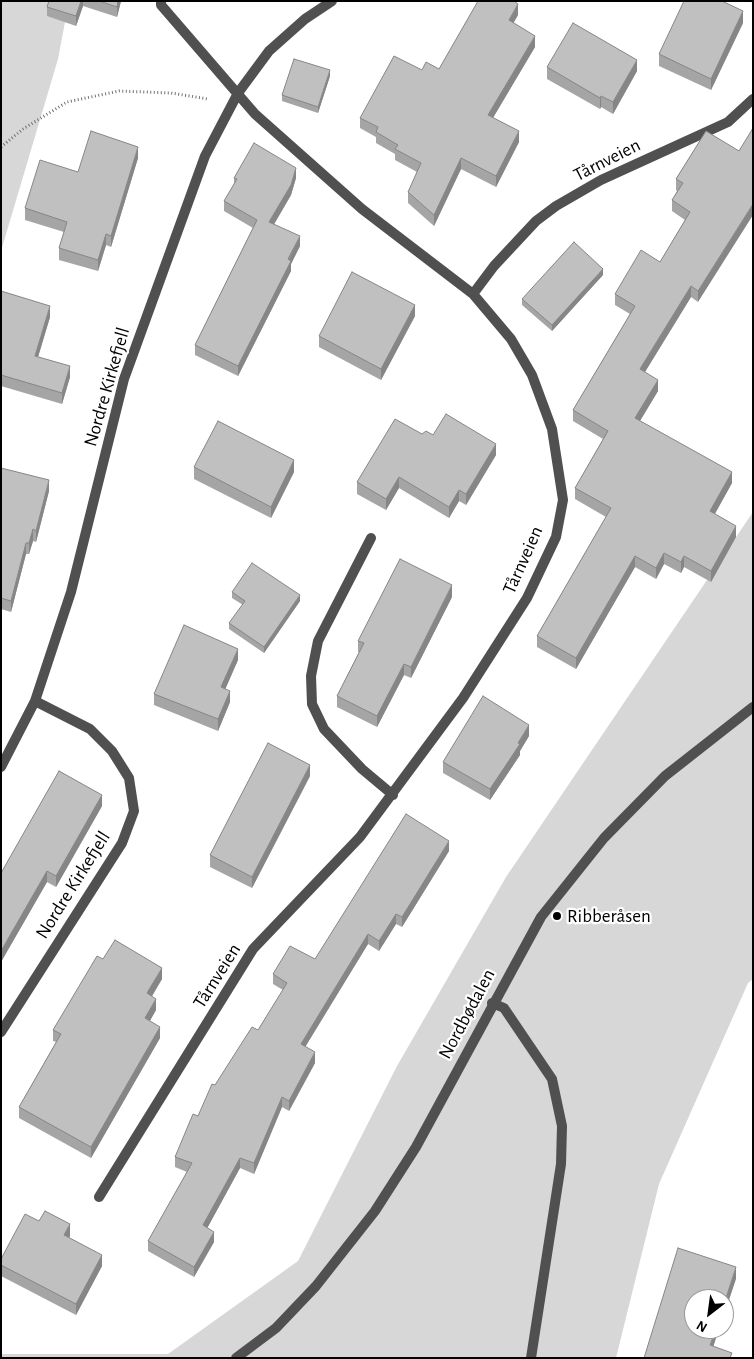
<!DOCTYPE html>
<html>
<head>
<meta charset="utf-8">
<style>
  body { margin:0 }
  #map { position:relative; width:754px; height:1359px; overflow:hidden; background:#fff; font-family:"Alegreya Sans",sans-serif }
  canvas { display:block }
  .frame { position:absolute; inset:0; border:2px solid #000; pointer-events:none }
  .north { position:absolute; left:684px; top:1289px; width:50px; height:50px; box-sizing:border-box; background:#fff; border:1px solid #999; border-radius:50%; rotate:210deg; font-size:14px; font-weight:700; line-height:20px; text-align:center; color:#000 }
  .north::after { content:''; display:block; margin:auto; width:18px; height:22px; background:#000; clip-path:polygon(50% 0,100% 100%,50% 72%,0 100%) }
</style>
</head>
<body>
<div id="map">
<canvas width="754" height="1359"></canvas>
<div class="frame"></div>
<div class="north">N</div>
</div>
<script>
const ctx = document.querySelector('canvas').getContext('2d');
ctx.lineJoin = 'round';
function paint(path, color) { ctx.fillStyle = color; ctx.fill(path, 'evenodd'); }
const toPath = rows => new Path2D(rows.map(r => 'M' + r).join(''));
function strokePath(path, color, width, dash) { ctx.strokeStyle = color; ctx.lineWidth = width; ctx.lineCap = dash ? 'butt' : 'round'; ctx.setLineDash(dash || []); ctx.stroke(path); }
function drawText(font, color, halo, rows, align = 'center') {
  ctx.font = font + ' "Alegreya Sans",sans-serif'; ctx.lineWidth = 4.5; ctx.setLineDash([]); ctx.textBaseline = 'middle'; ctx.strokeStyle = halo; ctx.fillStyle = color; for (const [text, x, y, turn = 0] of rows) {
    ctx.save(); ctx.translate(x, y); ctx.rotate((+turn || 0) * Math.PI / 180); ctx.textAlign = isNaN(turn) ? turn : align; if (halo) ctx.strokeText(text, 0, 0); ctx.fillText(text, 0, 0); ctx.restore();
  }
}
const green = toPath([
  [1,1,69,1,58,59,1,251],
  [753,512,753,979,748,983,659,1184,616,1358,1,1358,1,1354,168,1354,298,1261,397,1066,506,877]
]);
const path = toPath([
  [1,147,23,129,67,102,119,91,171,93,208,99]
]);
const minor = toPath([
  [473,294,494,266,536,221,556,206,601,180,728,122,753,99],
  [371,538,318,641,311,676,312,704,324,729,362,769,393,795],
  [1,767,35,701,71,592,124,379,205,156,238,93,269,51,305,19,332,1],
  [492,1003,504,1008,552,1079,562,1126,561,1164,531,1358],
  [1,1032,122,843,134,811,129,778,112,751,90,729,35,701],
  [99,1197,253,949,360,837,463,698,527,598,556,537,563,500,552,429,532,375,511,339,473,294,362,209,255,114,161,5,161,1]
]);
const tertiary = toPath([
  [236,1358,276,1328,316,1286,375,1211,416,1147,541,917,604,838,665,776,753,707]
]);
const wall = toPath([
  [49,1,121,1,117,17,83,6,76,26,47,16,47,7],
  [518,15,513,23,535,47,493,118,519,142,496,187,461,169,434,226,408,203,408,192,417,172,395,160,395,154,376,143,376,137,360,128,360,118,422,70,439,69],
  [743,23,711,90,659,66,659,54],
  [547,67,637,71,613,114,601,107,600,109,547,79],
  [330,76,318,113,282,101,282,95],
  [706,131,698,302,691,297,645,372,658,391,640,421,732,483,715,514,736,537,711,582,684,567,681,573,664,564,656,579,635,567,576,669,537,647,537,636,606,517,575,499,575,488,603,439,573,421,573,410,630,314,615,305,615,294,660,262,685,220,672,211,672,200,677,191,676,190,676,179],
  [138,158,111,247,106,245,98,271,59,260,59,248,64,232,25,220,25,208,78,172],
  [234,178,296,178,291,195,274,224,300,246,291,264,291,271,238,376,195,355,195,345,253,228,224,211,224,201,234,184],
  [603,275,552,331,522,305,522,299],
  [1,291,50,317,38,357,70,377,62,404,1,386],
  [415,316,381,380,319,347,319,336],
  [422,434,433,435,496,455,466,505,459,501,449,518,399,488,386,510,357,494,357,482],
  [194,467,294,472,271,518,194,479],
  [1,468,49,491,36,542,33,541,29,554,26,554,11,612,1,609],
  [232,592,300,601,264,653,229,629,229,623,243,605,232,598],
  [452,597,411,678,404,675,377,727,337,707,337,696,359,652,358,652,358,641],
  [238,660,225,689,230,702,218,731,154,705,154,694],
  [529,736,520,751,520,755,490,800,443,773,443,762],
  [59,771,102,806,56,887,47,882,1,962],
  [310,776,252,888,210,867,210,855],
  [449,851,402,927,396,924,379,951,368,944,305,1046,315,1063,289,1111,282,1107,254,1174,240,1168,207,1228,214,1242,194,1277,148,1251,148,1241,187,1172,175,1167,175,1157,215,1085,258,1030,283,990,273,984,273,974,315,959],
  [103,959,162,979,151,996,156,1010,150,1021,160,1038,91,1158,19,1118,19,1107,56,1042,53,1041,53,1030],
  [39,1221,70,1236,69,1237,102,1266,76,1315,1,1276,1,1259]
]);
const shadedWall = toPath([
  [81,1,83,1,83,6,76,26,76,16],
  [118,1,121,1,117,17,117,7],
  [518,4,518,15,509,31,509,20],
  [743,11,743,23,711,90,711,79],
  [535,36,535,47,488,126,488,115],
  [637,60,637,71,613,114,613,102],
  [330,70,330,76,318,113,318,107],
  [601,96,601,107,600,109,600,98],
  [519,131,519,142,496,187,496,176],
  [138,147,138,158,111,247,111,236],
  [461,158,461,169,434,226,434,215],
  [296,168,296,178,291,195,269,233,269,222],
  [753,204,753,215,698,302,698,291],
  [106,234,106,245,98,271,98,260],
  [300,236,300,246,291,264,291,271,238,376,238,366],
  [603,269,603,275,552,331,552,325],
  [691,286,691,297,640,380,640,369],
  [415,305,415,316,381,380,381,369],
  [50,306,50,317,35,367,35,356],
  [70,366,70,377,62,404,62,393],
  [658,380,658,391,635,429,635,418],
  [496,444,496,455,466,505,466,494],
  [294,460,294,472,271,518,271,507],
  [732,472,732,483,710,522,710,511],
  [399,477,399,488,386,510,386,499],
  [49,480,49,491,36,542,36,531],
  [459,490,459,501,449,518,449,507],
  [736,526,736,537,711,582,711,571],
  [33,529,33,541,29,554,29,543],
  [26,543,26,554,11,612,11,601],
  [664,553,664,564,656,579,656,568],
  [635,556,635,567,576,669,576,658],
  [684,556,684,567,681,573,681,562],
  [452,585,452,597,411,678,411,667],
  [300,595,300,601,264,653,264,647],
  [238,649,238,660,221,699,221,687],
  [404,664,404,675,377,727,377,716],
  [230,691,230,702,218,731,218,719],
  [529,725,529,736,520,751,520,755,490,800,490,789],
  [310,765,310,776,252,888,252,877],
  [102,795,102,806,56,887,56,876],
  [449,841,449,851,402,927,402,917],
  [47,871,47,882,1,962,1,951],
  [396,914,396,924,379,951,379,941],
  [368,934,368,944,301,1054,301,1044],
  [162,968,162,979,147,1005,147,993],
  [156,999,156,1010,145,1029,145,1018],
  [160,1027,160,1038,91,1158,91,1147],
  [315,1052,315,1063,289,1111,289,1101],
  [282,1097,282,1107,254,1174,254,1163],
  [240,1158,240,1168,203,1236,203,1225],
  [70,1224,70,1236,64,1246,64,1235],
  [214,1232,214,1242,194,1277,194,1267],
  [102,1255,102,1266,76,1315,76,1304],
  [736,1267,736,1279,724,1315,724,1304],
  [716,1329,719,1329,710,1357,710,1345]
]);
const building = toPath([
  [49,1,81,1,76,16,47,7,49,1],
  [99,1,118,1,117,7,99,1],
  [478,1,514,1,518,4,509,20,535,36,488,115,519,131,496,176,461,158,434,215,408,192,421,163,395,149,398,145,376,132,378,127,360,118,394,56,422,70,426,62,439,69,478,1],
  [684,1,722,1,743,11,711,79,659,54,684,1],
  [573,23,637,60,613,102,601,96,600,98,547,67,573,23],
  [294,59,330,70,318,107,282,95,294,59],
  [753,128,753,204,698,291,691,286,640,369,658,380,635,418,732,472,710,511,736,526,711,571,684,556,681,562,664,553,656,568,635,556,576,658,537,636,611,508,575,488,608,431,573,410,635,306,615,294,641,250,660,262,690,212,672,200,683,183,676,179,706,131,739,151,753,128],
  [91,131,138,147,111,236,106,234,98,260,59,248,67,222,25,208,40,160,78,172,91,131],
  [254,143,296,168,291,185,269,222,300,236,288,259,291,261,238,366,195,345,257,220,224,201,237,179,234,178,254,143],
  [574,242,603,269,552,325,522,299,574,242],
  [352,272,415,305,381,369,319,336,352,272],
  [1,291,50,306,35,356,70,366,62,393,1,375,1,291],
  [446,414,496,444,466,494,459,490,449,507,399,477,386,499,357,482,395,419,422,434,426,431,433,435,446,414],
  [218,421,294,460,271,507,194,467,218,421],
  [1,468,49,480,36,531,33,529,29,543,26,543,11,601,1,598,1,468],
  [400,559,452,585,411,667,404,664,377,716,337,696,364,643,358,641,400,559],
  [252,563,300,595,264,647,229,623,245,601,232,592,252,563],
  [184,625,238,649,221,687,230,691,218,719,154,694,184,625],
  [483,696,529,725,518,743,520,744,490,789,443,762,483,696],
  [268,743,310,765,252,877,210,855,268,743],
  [59,771,102,795,56,876,47,871,1,951,1,873,59,771],
  [406,814,449,841,402,917,396,914,379,941,368,934,301,1044,315,1052,289,1101,282,1097,254,1163,240,1158,203,1225,214,1232,194,1267,148,1241,192,1163,175,1157,193,1114,198,1116,212,1084,215,1085,252,1027,258,1030,287,983,273,974,290,946,315,959,406,814],
  [115,940,162,968,147,993,156,999,145,1018,160,1027,91,1147,19,1107,61,1034,53,1030,97,956,103,959,115,940],
  [45,1211,70,1224,64,1235,102,1255,76,1304,1,1265,1,1259,25,1214,39,1221,45,1211],
  [678,1248,736,1267,724,1304,724,1299,694,1299,694,1329,716,1329,710,1345,732,1353,730,1358,644,1358,678,1248]
]);
const markers = [
  [557,916,5,"#000"]
];
const streetNames = [
  ["Tårnveien",607,160,-27],
  ["Nordre Kirkefjell",107,387,-74],
  ["Tårnveien",523,560,-66],
  ["Nordre Kirkefjell",73,885,-58],
  ["Tårnveien",217,976,-58],
  ["Nordbødalen",467,1014,-62]
];
const poiNames = [
  ["Ribberåsen",567,916]
];
paint(green, '#d7d7d7');
strokePath(path, '#727272', 3, [1, 2.5]);
strokePath(minor, '#505050', 10);
strokePath(tertiary, '#505050', 10);
paint(wall, '#a5a5a5');
paint(shadedWall, '#868686');
paint(building, '#c0c0c0');
strokePath(building, '#868686', 1);
for (const [x, y, r, color] of markers) { const dot = new Path2D(); dot.arc(x, y, r, 0, 2 * Math.PI); ctx.fillStyle = color; ctx.fill(dot); strokePath(dot, '#fff', 2); }
drawText('19px', '#000', '#fff', streetNames);
drawText('19px', '#000', '#fff', poiNames, 'left');
</script>
</body>
</html>
